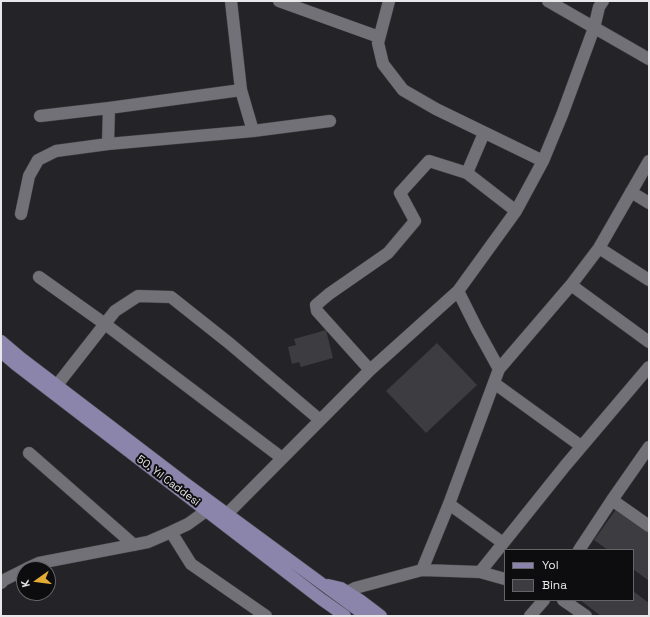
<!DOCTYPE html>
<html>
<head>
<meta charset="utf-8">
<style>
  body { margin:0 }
  #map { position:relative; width:650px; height:617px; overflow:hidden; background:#242328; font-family:"Space Grotesk",sans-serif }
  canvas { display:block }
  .frame { position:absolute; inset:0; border:2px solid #e8e8eb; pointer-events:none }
  .legend { position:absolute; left:504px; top:549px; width:130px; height:52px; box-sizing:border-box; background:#0d0d0f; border:1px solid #656567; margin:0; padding:5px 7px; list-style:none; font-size:12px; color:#e8e8eb }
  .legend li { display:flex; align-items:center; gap:8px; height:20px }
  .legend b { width:20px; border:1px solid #656567 }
  .north { position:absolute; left:16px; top:561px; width:40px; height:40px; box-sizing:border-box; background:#0d0d0f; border:1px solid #656567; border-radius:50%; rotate:256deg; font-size:11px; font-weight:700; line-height:16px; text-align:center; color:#e8e8eb }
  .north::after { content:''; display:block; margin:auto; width:14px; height:18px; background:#e5ad35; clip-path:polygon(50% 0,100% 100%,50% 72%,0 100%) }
</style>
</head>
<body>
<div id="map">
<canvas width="650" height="617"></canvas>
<div class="frame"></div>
<ul class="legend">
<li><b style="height:5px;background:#8b84ab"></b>Yol</li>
<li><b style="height:11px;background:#3d3c41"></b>Bina</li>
</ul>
<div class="north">K</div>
</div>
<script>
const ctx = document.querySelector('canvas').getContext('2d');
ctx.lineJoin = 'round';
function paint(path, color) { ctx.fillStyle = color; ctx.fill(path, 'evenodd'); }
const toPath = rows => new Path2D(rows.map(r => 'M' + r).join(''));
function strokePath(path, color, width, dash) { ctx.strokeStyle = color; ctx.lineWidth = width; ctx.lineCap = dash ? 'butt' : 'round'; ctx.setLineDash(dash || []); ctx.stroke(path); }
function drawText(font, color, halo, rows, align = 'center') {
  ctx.font = font + ' "Space Grotesk",sans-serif'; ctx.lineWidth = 4; ctx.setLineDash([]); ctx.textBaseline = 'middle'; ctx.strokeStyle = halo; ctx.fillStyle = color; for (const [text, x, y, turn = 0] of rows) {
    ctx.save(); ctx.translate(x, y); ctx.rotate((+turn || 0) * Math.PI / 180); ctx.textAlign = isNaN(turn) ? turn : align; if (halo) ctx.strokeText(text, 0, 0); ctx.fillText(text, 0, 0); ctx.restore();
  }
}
const building = toPath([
  [326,330,333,358,301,367,299,362,292,364,288,347,296,345,294,339],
  [437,343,477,385,426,433,386,391],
  [617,508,649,532,649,581,633,569,633,550,608,550,594,540],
  [633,591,649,603,649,616,601,616,580,600,633,600]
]);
const minor = toPath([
  [279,1,379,37],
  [389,1,378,43,383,64,403,90,436,109,543,161],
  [548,1,649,59],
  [241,90,253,131],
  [40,116,109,108,241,90,231,1],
  [108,144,109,108],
  [467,173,516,211],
  [631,192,649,203],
  [21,214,29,176,38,160,56,151,108,144,253,131,330,121],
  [599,248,649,280],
  [39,277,105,324,282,458],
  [571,285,649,342],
  [458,291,477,329,499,369],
  [370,370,317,311,316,305,329,294,388,253,415,221,400,193,429,161,467,173,484,133],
  [494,383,581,446],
  [57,385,115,311,138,296,171,297,229,343,320,420],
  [29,453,134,545],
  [612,500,649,526],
  [449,504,503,543],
  [227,514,370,370,458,291,516,211,543,161,562,115,594,28,599,7,603,1],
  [171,532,191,564,266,616],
  [579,550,612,500,649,447],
  [26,569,39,563,148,542,171,532,188,524,206,511],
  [422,570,449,504,499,369,571,285,599,248,649,161],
  [480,572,565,466,649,367],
  [1,583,4,580,24,570],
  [347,592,355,588,422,570,480,572,505,579],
  [563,600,586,616],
  [530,616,544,600]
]);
const major = toPath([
  [1,341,21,358,185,483,366,616],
  [1,352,15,364,321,599,345,616],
  [328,585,341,588,360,600,381,616]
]);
const streetNames = [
  ["50. Yıl Caddesi",168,481,37]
];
paint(building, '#3d3c41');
strokePath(minor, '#424145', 13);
strokePath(major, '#424145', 13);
strokePath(minor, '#727177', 12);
strokePath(major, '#8b84ab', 12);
drawText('11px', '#e8e8eb', '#0d0d0f', streetNames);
</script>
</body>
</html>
